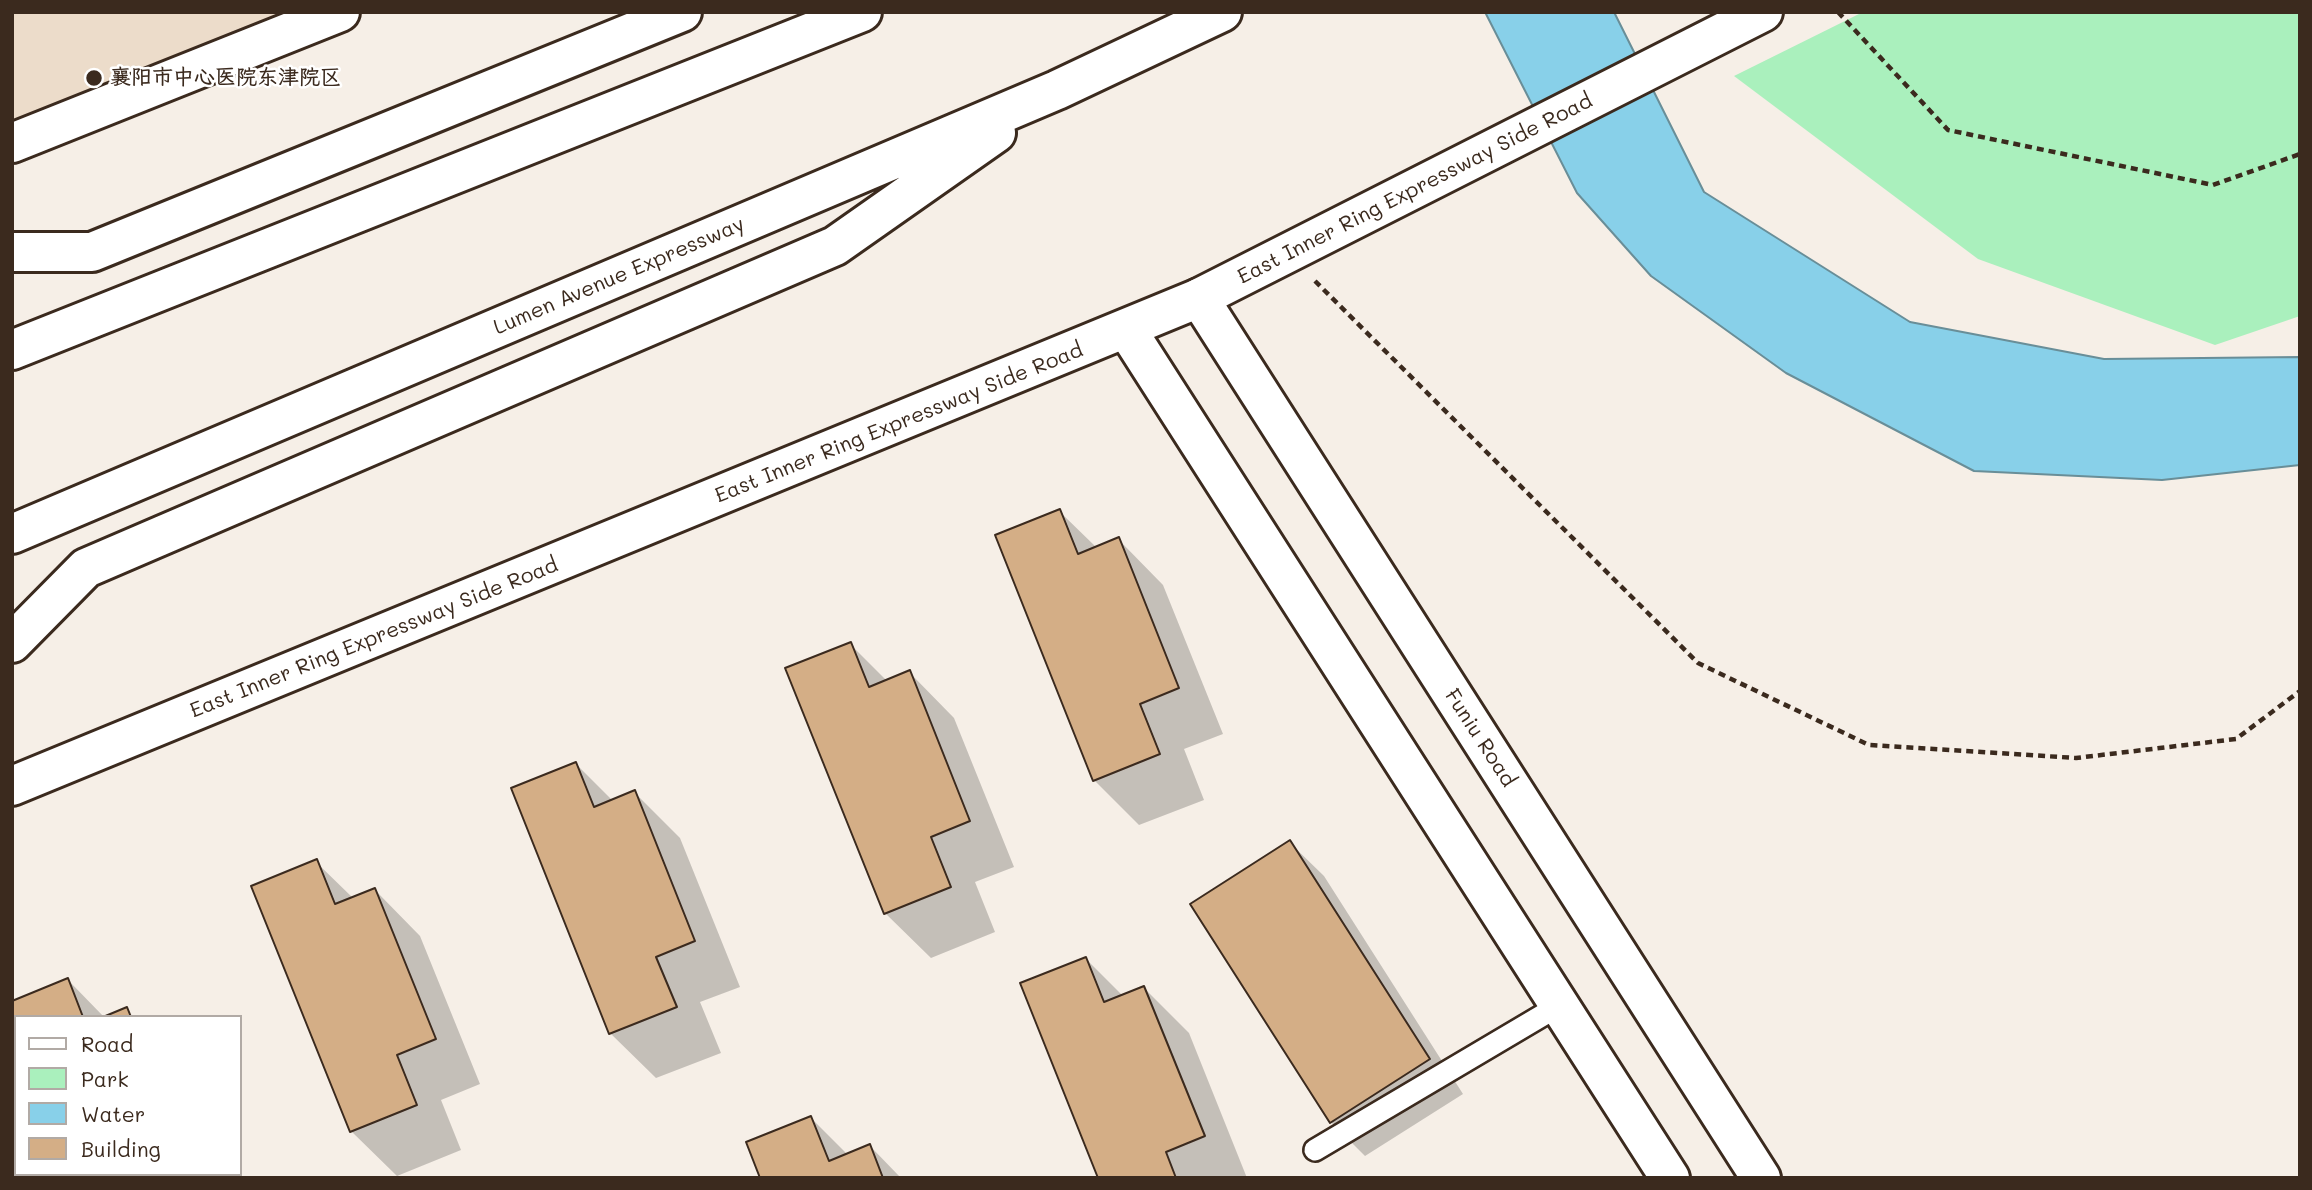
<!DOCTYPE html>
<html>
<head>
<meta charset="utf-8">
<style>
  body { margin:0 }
  #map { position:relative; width:2312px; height:1190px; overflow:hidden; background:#f6efe7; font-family:Mali,sans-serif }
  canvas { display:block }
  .frame { position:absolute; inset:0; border:14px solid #3b2a1e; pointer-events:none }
  .legend { position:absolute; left:14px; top:1015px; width:228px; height:161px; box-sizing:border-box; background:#fff; border:2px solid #b1aaa5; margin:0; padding:9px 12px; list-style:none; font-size:21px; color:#3b2a1e }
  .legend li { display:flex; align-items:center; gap:14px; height:35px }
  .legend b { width:35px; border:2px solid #b1aaa5 }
</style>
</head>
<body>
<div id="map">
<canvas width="2312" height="1190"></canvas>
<div class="frame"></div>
<ul class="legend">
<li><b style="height:9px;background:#fff"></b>Road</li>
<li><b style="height:19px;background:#aaf0bd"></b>Park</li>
<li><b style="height:19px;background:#88d0e9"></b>Water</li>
<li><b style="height:19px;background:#d4ae86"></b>Building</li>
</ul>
</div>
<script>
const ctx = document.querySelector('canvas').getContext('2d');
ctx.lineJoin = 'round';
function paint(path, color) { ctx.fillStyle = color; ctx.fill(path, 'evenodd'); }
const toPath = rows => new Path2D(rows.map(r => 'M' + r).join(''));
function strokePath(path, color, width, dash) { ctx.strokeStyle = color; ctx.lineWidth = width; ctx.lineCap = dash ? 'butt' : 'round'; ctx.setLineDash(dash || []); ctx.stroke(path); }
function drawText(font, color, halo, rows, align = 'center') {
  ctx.font = font + ' Mali,"LXGW WenKai TC",sans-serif'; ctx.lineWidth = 5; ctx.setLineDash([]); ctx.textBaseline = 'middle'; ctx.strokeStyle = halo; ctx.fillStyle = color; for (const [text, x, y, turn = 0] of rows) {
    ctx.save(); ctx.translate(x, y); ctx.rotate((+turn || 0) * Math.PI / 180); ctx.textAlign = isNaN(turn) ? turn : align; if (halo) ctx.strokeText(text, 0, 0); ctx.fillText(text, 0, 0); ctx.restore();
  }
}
const built = toPath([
  [12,12,340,12,12,143]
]);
const green = toPath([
  [1863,12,2300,12,2300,316,2215,345,1978,259,1734,76]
]);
const water = toPath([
  [1485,12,1614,12,1704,192,1910,322,2104,359,2300,357,2300,465,2162,480,1974,471,1786,373,1651,276,1577,193,1485,12]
]);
const shadow = toPath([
  [1059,511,1097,548,1118,539,1163,585,1223,734,1184,749,1204,800,1139,825,1094,780],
  [850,644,887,681,909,672,954,718,1014,867,975,882,995,932,931,958,885,913],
  [576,764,613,801,634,792,680,838,740,987,700,1002,721,1053,656,1078,610,1033],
  [1289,842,1324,876,1463,1094,1365,1156,1331,1122],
  [316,862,354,899,375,890,420,936,480,1084,441,1100,461,1150,397,1176,351,1131],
  [1086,959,1123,996,1144,988,1189,1033,1247,1178,1100,1178],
  [68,980,104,1017,16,1017,12,1002],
  [811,1118,848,1155,870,1146,901,1178,762,1178],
  [72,1174,220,1174,221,1178,74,1178]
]);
const building = toPath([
  [1060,509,1078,554,1119,537,1179,688,1140,704,1160,754,1093,781,995,535,1060,509],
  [851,642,869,687,910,670,970,821,931,837,951,887,884,914,785,668,851,642],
  [576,762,594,807,635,790,695,941,656,957,677,1007,609,1034,511,788,576,762],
  [1290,840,1430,1059,1330,1123,1190,904,1290,840],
  [317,859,335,904,375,888,436,1039,397,1055,417,1105,350,1132,251,886,317,859],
  [1086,957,1104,1002,1144,986,1205,1136,1166,1152,1176,1178,1098,1178,1020,983,1086,957],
  [68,978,83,1017,16,1017,16,1038,12,1029,12,1001,68,978],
  [127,1007,131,1017,103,1017,127,1007],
  [811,1116,829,1161,870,1144,883,1178,760,1178,746,1142,811,1116],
  [71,1174,148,1174,150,1178,72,1178,71,1174]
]);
const path = toPath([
  [1838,12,1948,130,2213,185,2300,154],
  [1315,281,1698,663,1869,745,2076,758,2236,739,2300,691]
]);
const lane = toPath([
  [1315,1150,1560,1005]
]);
const secondary = toPath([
  [1199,298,1761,1178],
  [1127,330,1670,1178]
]);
const primary = toPath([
  [12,143,340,12],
  [12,786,1199,298,1763,12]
]);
const highway = toPath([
  [12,252,92,252,682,12],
  [12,350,862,12],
  [12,534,1057,90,1222,12],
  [12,643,86,568,835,246,996,133]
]);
const markers = [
  [94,78,9,"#3b2a1e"]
];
const poiNames = [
  ["襄阳市中心医院东津院区",110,78]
];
const streetNames = [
  ["East Inner Ring Expressway Side Road",1415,189,-27],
  ["Lumen Avenue Expressway",619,276,-23],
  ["East Inner Ring Expressway Side Road",899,423,-22],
  ["East Inner Ring Expressway Side Road",374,638,-22],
  ["Funiu Road",1480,738,57]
];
paint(built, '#ecdcca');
paint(green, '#aaf0bd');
paint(water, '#88d0e9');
strokePath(water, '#698e98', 2);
paint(shadow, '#0003');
paint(building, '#d4ae86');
strokePath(building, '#3b2a1e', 2);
strokePath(lane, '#3b2a1e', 26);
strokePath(secondary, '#3b2a1e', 44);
strokePath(primary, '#3b2a1e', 44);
strokePath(highway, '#3b2a1e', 44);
strokePath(path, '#3b2a1e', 4.5, [7, 5]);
strokePath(lane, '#fff', 21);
strokePath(secondary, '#fff', 38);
strokePath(primary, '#fff', 38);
strokePath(highway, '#fff', 38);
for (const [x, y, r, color] of markers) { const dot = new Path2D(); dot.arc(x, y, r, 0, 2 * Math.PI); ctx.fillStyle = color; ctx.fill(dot); strokePath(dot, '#fff', 2.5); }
drawText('bold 21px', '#3b2a1e', '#fff', poiNames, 'left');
drawText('21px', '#3b2a1e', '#fff', streetNames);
</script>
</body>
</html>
